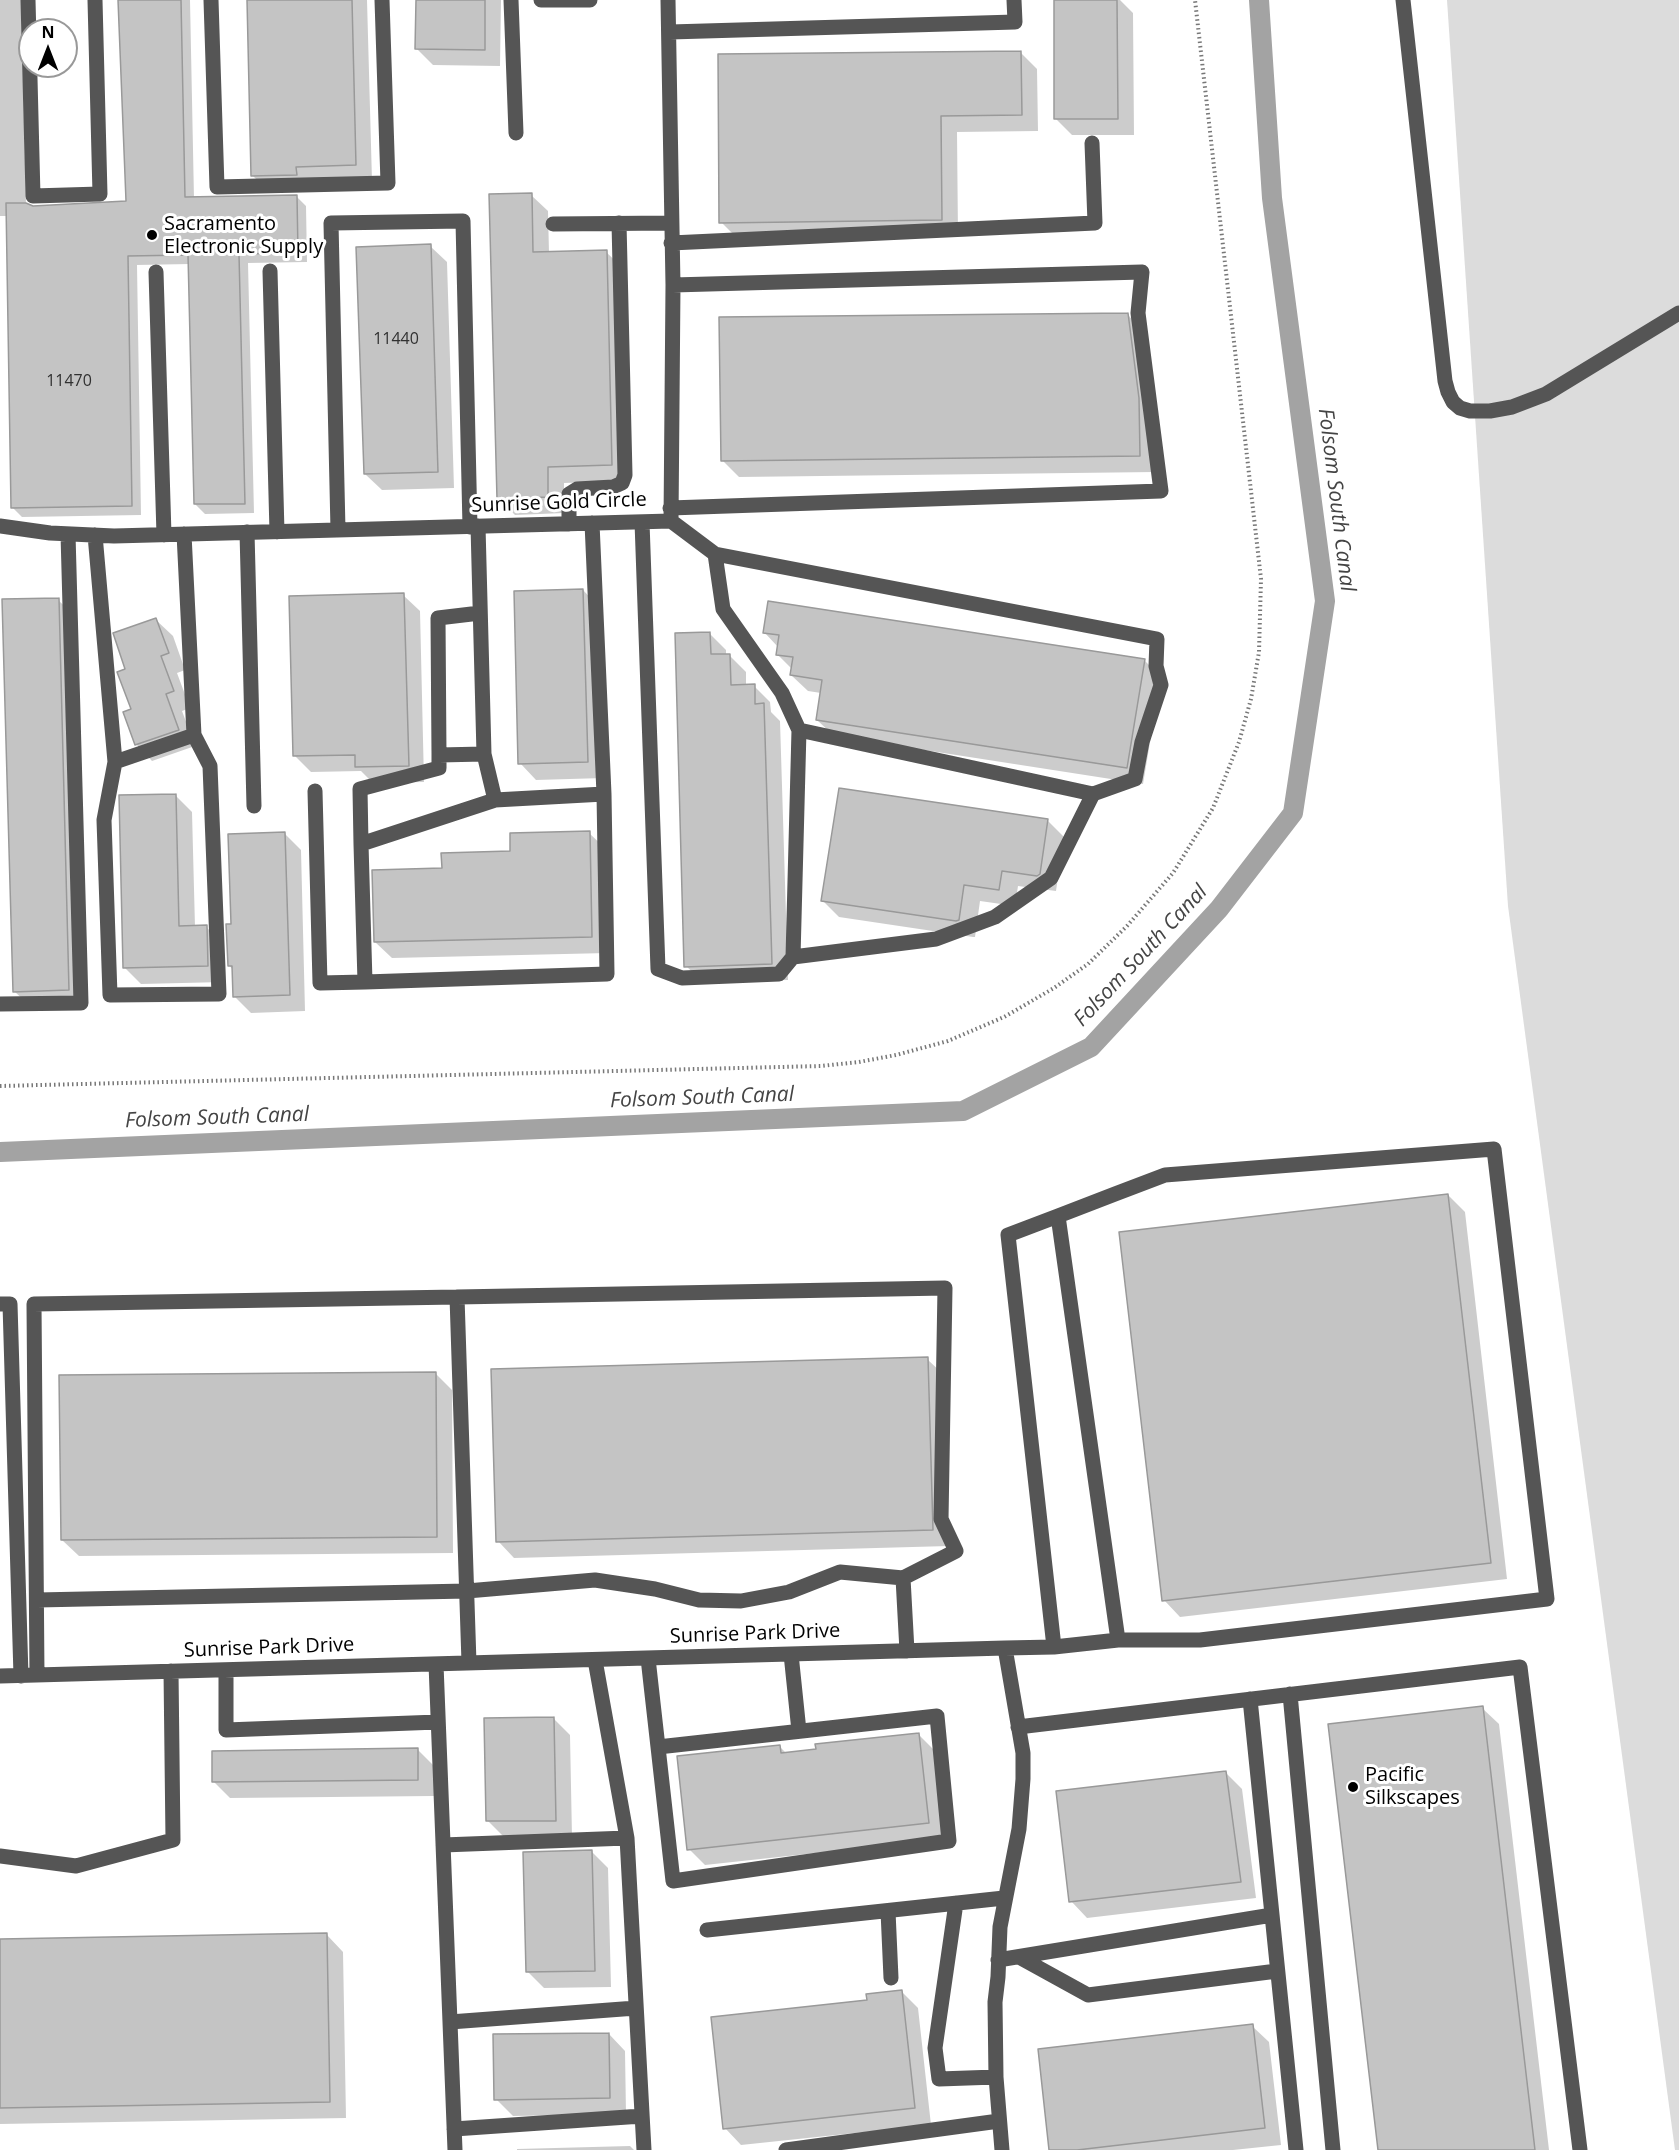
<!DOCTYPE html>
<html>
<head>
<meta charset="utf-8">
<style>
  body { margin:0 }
  #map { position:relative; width:1679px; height:2150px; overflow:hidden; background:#fff; font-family:"Open Sans",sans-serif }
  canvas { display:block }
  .north { position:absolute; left:18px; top:18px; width:60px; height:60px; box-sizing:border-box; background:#fff; border:2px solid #999; border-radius:50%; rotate:0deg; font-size:16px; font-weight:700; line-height:24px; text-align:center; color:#000 }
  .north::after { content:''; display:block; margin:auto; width:21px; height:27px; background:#000; clip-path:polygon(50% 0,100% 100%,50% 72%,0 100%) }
</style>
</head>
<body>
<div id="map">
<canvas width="1679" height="2150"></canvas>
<div class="north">N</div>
</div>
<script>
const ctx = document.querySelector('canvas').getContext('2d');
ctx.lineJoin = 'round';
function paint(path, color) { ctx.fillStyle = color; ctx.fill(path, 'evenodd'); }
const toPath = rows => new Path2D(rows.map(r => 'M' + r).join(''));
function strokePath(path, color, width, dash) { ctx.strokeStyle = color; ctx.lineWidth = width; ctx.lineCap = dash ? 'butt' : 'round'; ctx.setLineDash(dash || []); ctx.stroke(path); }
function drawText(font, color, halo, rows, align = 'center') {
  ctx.font = font + ' "Open Sans",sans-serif'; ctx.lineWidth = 6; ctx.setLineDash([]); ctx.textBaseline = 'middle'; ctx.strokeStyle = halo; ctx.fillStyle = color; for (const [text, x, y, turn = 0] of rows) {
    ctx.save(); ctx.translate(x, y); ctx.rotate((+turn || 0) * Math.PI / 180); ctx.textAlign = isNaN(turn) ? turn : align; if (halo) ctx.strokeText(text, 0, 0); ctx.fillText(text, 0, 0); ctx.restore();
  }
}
const green = toPath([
  [1447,0,1679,0,1679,2150,1675,2150,1508,906]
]);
const shadow = toPath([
  [0,0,21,0,26,204,33,207,128,202,119,0,190,0,194,199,296,196,306,206,307,262,248,263,254,513,205,514,195,504,190,264,137,265,141,515,22,517,13,508,8,216,0,216],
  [248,0,367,0,372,181,269,192,253,176],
  [417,0,501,0,500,66,433,65,416,48],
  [1055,0,1120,0,1133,13,1134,135,1072,135,1056,119],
  [1020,52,1037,69,1038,131,957,132,958,236,738,239,721,222],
  [531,195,548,211,549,253,606,252,623,268,628,481,564,483,564,513,515,515,498,498],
  [430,246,447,262,454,488,382,490,365,474],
  [1128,315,1144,332,1156,472,739,477,722,460],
  [583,590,599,607,604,778,536,780,520,763],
  [403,595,420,611,424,782,373,783,361,771,311,772,295,756],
  [58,600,75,616,85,1006,31,1007,14,991],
  [156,620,173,636,185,670,177,673,190,708,182,711,195,746,152,761,136,744,133,710],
  [764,632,1144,660,1161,677,1143,784,834,736,817,720,821,693,808,691,791,675,792,669,777,654,778,647],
  [710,634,726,650,726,655,729,655,746,672,746,686,754,686,770,702,771,712,780,721,788,980,703,982,686,966],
  [175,795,192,812,195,927,206,927,223,943,224,982,141,984,125,968],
  [1047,820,1064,837,1056,891,1018,886,1015,906,980,901,975,937,973,937,839,917,823,901],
  [589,833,606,849,608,953,392,958,375,942,443,870],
  [285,834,301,850,305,1011,251,1013,234,996,233,970,229,965,232,926],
  [1448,1195,1465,1212,1507,1579,1180,1617,1164,1600],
  [927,1359,944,1375,949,1546,514,1558,498,1541],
  [435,1373,452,1390,453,1553,79,1556,62,1540],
  [1482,1708,1499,1724,1549,2150,1379,2150],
  [553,1718,570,1735,572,1837,504,1837,487,1820],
  [918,1734,935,1751,945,1839,705,1865,689,1849,779,1746,787,1754],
  [417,1749,434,1766,434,1796,230,1798,214,1782],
  [1226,1773,1242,1789,1256,1898,1087,1918,1071,1901],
  [591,1851,608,1868,611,1987,544,1988,528,1972],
  [327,1935,343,1952,346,2118,0,2124,0,1941],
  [902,1992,918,2008,931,2125,741,2145,725,2128,868,2001],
  [1252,2026,1269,2042,1281,2145,1233,2150,1051,2150],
  [609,2034,625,2051,626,2114,513,2116,496,2099],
  [630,2146,634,2150,517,2150,517,2149]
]);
const canal = toPath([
  [0,1152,963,1111,1091,1047,1219,909,1293,813,1325,601,1272,198,1259,0]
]);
const building = toPath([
  [118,0,181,0,185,197,297,195,298,253,239,254,245,504,194,504,188,255,128,256,132,506,11,508,6,203,26,203,33,206,126,201,118,0],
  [247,0,352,0,356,165,296,167,297,175,251,176,247,0],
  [416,0,485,0,485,50,415,49,416,0],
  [1054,0,1117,0,1118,119,1054,119,1054,0],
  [1021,51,1022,115,941,116,942,220,719,223,718,54,1021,51],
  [532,193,533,252,607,250,612,465,548,467,548,497,497,499,489,194,532,193],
  [431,244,438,472,364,474,356,247,431,244],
  [1128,313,1139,398,1140,456,721,461,719,317,1128,313],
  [583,589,588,762,518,764,514,591,583,589],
  [404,593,409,766,355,767,355,755,293,756,289,596,404,593],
  [59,598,69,990,13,992,2,599,59,598],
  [768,601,1145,659,1127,768,816,720,822,680,790,675,793,657,776,655,779,635,763,633,768,601],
  [156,618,169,653,161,656,174,691,166,694,179,730,135,745,123,712,131,709,117,672,125,669,113,633,156,618],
  [710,632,711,654,730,654,731,685,755,684,755,704,764,703,772,964,684,967,675,633,710,632],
  [839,788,1048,819,1040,874,1037,876,1002,871,999,890,964,885,959,920,956,921,821,901,839,788],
  [176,794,179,926,207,925,208,966,123,968,119,795,176,794],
  [590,831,592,937,374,942,372,870,442,868,441,853,510,851,510,833,590,831],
  [285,832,290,995,233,997,232,966,228,966,226,924,231,924,228,834,285,832],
  [1448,1194,1491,1563,1162,1601,1119,1232,1448,1194],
  [928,1357,933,1530,496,1542,491,1369,928,1357],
  [436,1372,437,1537,61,1540,59,1375,436,1372],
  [1483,1706,1535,2150,1378,2150,1328,1724,1483,1706],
  [554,1717,556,1821,486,1821,484,1718,554,1717],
  [919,1733,929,1823,687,1850,677,1756,780,1745,781,1753,816,1749,815,1744,919,1733],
  [418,1748,418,1780,212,1782,212,1751,418,1748],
  [1226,1771,1241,1882,1069,1902,1056,1791,1226,1771],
  [592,1850,595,1971,526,1972,523,1852,592,1850],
  [327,1933,330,2102,0,2108,0,1939,327,1933],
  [902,1990,915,2108,723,2129,711,2017,867,2000,866,1994,902,1990],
  [1253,2024,1265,2128,1077,2150,1049,2150,1038,2049,1253,2024],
  [609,2033,610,2098,494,2100,493,2034,609,2033]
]);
const path = toPath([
  [0,1086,821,1066,859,1062,896,1055,948,1041,1004,1017,1054,988,1088,964,1127,926,1173,873,1213,808,1239,742,1251,699,1259,652,1261,579,1195,0]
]);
const minor = toPath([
  [28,0,33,196,100,194,95,0],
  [211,0,217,187,388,183,382,0],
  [511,0,516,133],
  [541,0,590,0],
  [1403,0,1445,381,1448,392,1453,402,1460,408,1470,411,1490,411,1512,407,1546,394,1679,313],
  [670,32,1015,22,1014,0],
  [553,224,671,223],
  [671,243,1095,223,1092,143],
  [270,271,277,532],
  [156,272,164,535],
  [670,508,1161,491,1138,313,1142,272,673,285],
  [671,521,715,554,723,609,782,693,799,730,793,957,936,939,995,917,1051,878,1093,794,799,730],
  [642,522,658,969,682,978,779,974,793,957],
  [592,523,604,794],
  [569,524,569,494,577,489,613,487,622,483,625,475,619,223],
  [0,526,50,533,114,536,671,521,673,285,668,0],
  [478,526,484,754,495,800,361,844,365,982,607,974,604,794,495,800],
  [338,530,331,223,463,221,470,527],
  [247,532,254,806],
  [95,535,115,762,194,735,184,534],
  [715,554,1157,639,1156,666,1161,685,1142,742,1135,779,1093,794],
  [480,613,438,618,439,755,484,754],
  [115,762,104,820,110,995,219,994,210,766,194,735],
  [315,791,320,983,365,982],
  [361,844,360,789,439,768,439,755],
  [0,1004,81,1003,68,534],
  [457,1297,945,1288,941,1519,956,1551,903,1578,907,1651],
  [0,1304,10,1304,21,1676],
  [37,1600,467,1591,595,1580,655,1589,699,1600,741,1601,789,1592,840,1572,903,1578],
  [1054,1647,1118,1640],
  [1005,1648,1054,1647,1008,1235,1058,1216,1115,1194,1165,1175,1494,1149,1547,1599,1200,1640,1118,1640,1058,1216],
  [791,1654,799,1731],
  [648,1658,651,1685,658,1747,673,1881,949,1841,937,1716,658,1747],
  [595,1660,627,1838,644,2150],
  [436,1664,455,2150],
  [226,1670,226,1730,438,1722],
  [37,1675,34,1304,457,1297,469,1663],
  [0,1676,1005,1648,1023,1753,1023,1779,1019,1829,1000,1927,998,1977,995,2002,996,2077,1002,2150],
  [1290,1694,1333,2150],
  [1250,1699,1296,2150],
  [1018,1727,1520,1667,1580,2150],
  [443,1845,627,1838],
  [0,1856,76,1866,173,1840,171,1671],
  [956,1903,935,2048,939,2079,996,2077],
  [888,1911,891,1978],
  [707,1930,1004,1898],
  [1019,1957,1088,1995,1277,1971],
  [998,1960,1272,1915],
  [450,2022,636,2008],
  [454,2129,642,2116],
  [786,2150,999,2121]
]);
const markers = [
  [152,235,6,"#000"],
  [1353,1787,6,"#000"]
];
const numberNames = [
  ["11440",396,339],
  ["11470",69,381]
];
const poiNames = [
  ["Sacramento",164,224],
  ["Electronic Supply",164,247],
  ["Pacific",1365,1775],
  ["Silkscapes",1365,1798]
];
const streetNames = [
  ["Sunrise Gold Circle",559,503,-2],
  ["Sunrise Park Drive",755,1634,-2],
  ["Sunrise Park Drive",269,1648,-2]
];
const waterNames = [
  ["Folsom South Canal",1336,500,83],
  ["Folsom South Canal",1141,956,-47],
  ["Folsom South Canal",702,1098,-2],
  ["Folsom South Canal",217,1118,-2]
];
paint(green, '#dcdcdc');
paint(shadow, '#0003');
strokePath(canal, '#a3a3a3', 20);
paint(building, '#c4c4c4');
strokePath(building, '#999', 1.5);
strokePath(path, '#777', 4, [1.5, 3]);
strokePath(minor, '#555', 15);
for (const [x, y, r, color] of markers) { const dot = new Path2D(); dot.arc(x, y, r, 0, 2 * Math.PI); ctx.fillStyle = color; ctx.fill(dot); strokePath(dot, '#fff', 2); }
drawText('16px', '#313131', null, numberNames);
drawText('20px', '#000', '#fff', poiNames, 'left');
drawText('20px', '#000', '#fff', streetNames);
drawText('italic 21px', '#444', '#fff', waterNames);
</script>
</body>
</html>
